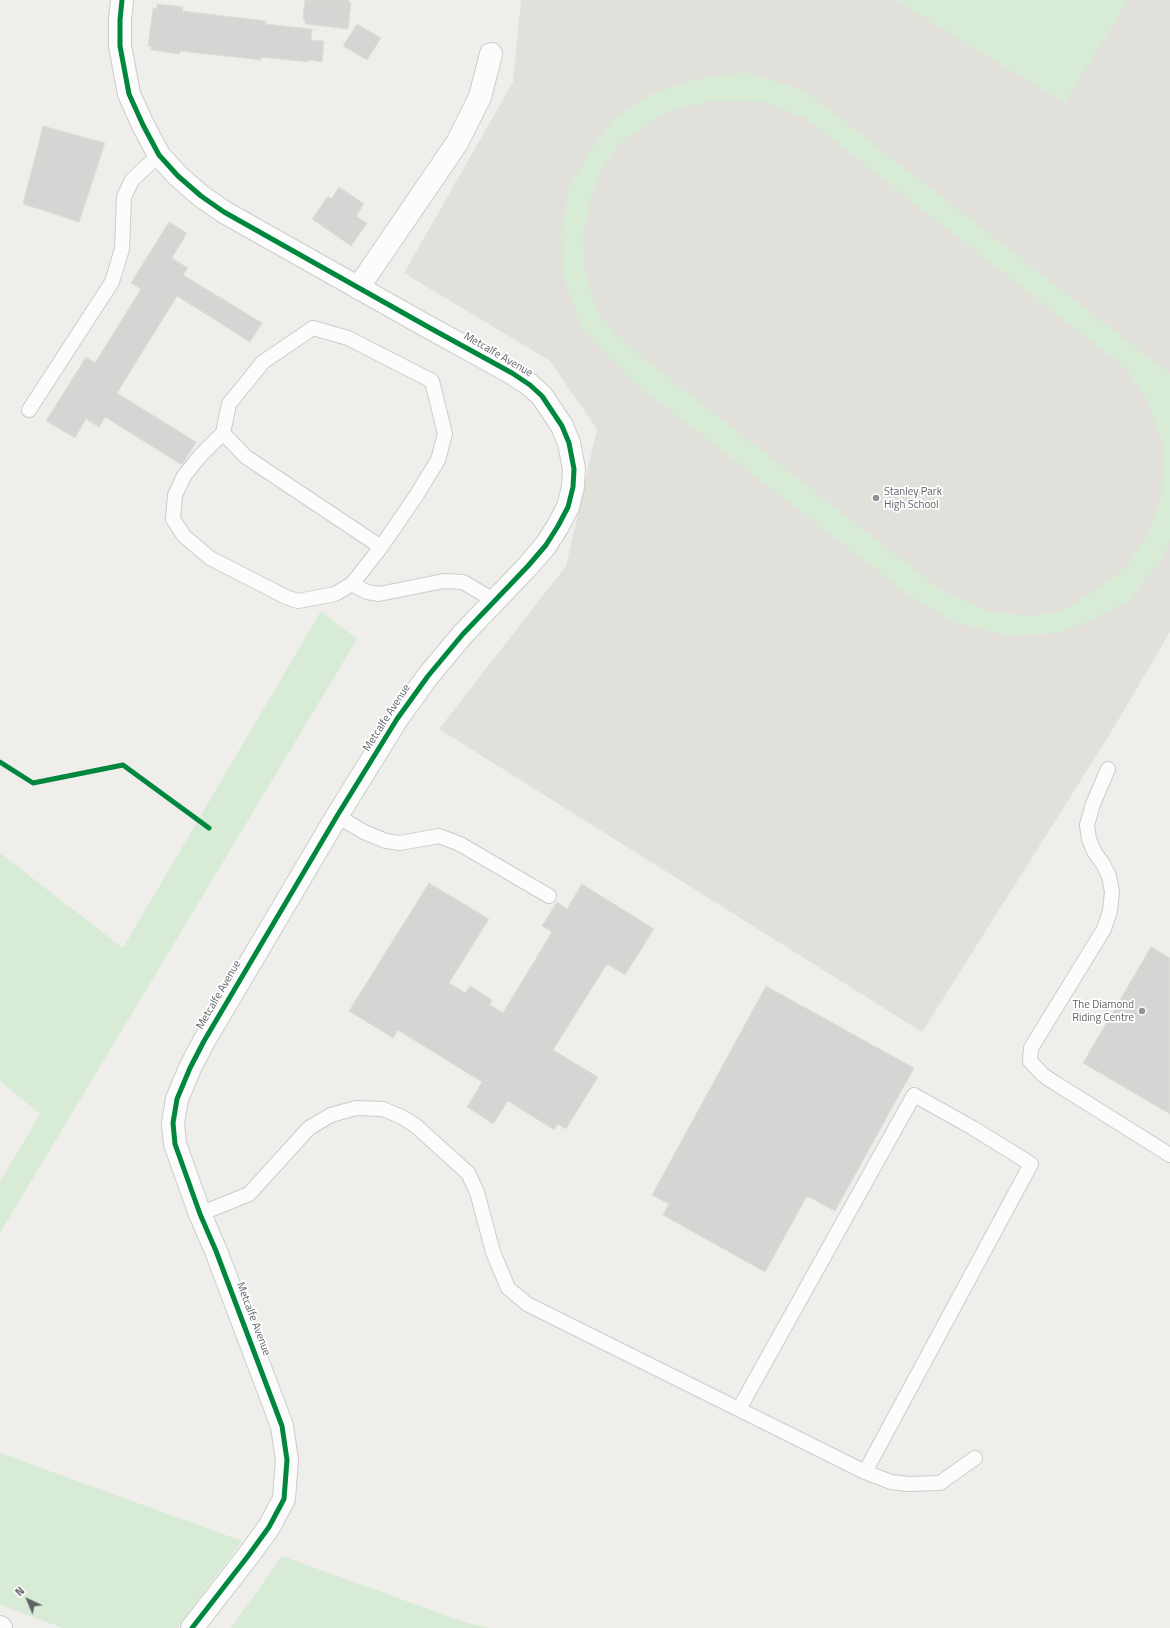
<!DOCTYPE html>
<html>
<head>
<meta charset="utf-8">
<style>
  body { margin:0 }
  #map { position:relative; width:1170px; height:1628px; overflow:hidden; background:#efeeea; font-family:"Titillium Web",sans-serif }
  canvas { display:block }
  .north { position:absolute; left:8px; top:1580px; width:40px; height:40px; -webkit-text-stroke:3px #fff; paint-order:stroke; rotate:316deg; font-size:11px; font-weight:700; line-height:16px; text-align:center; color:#5f6368 }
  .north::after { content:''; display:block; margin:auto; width:14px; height:18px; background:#5f6368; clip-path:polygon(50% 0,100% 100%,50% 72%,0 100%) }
</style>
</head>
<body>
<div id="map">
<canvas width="1170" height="1628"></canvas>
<div class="north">N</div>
</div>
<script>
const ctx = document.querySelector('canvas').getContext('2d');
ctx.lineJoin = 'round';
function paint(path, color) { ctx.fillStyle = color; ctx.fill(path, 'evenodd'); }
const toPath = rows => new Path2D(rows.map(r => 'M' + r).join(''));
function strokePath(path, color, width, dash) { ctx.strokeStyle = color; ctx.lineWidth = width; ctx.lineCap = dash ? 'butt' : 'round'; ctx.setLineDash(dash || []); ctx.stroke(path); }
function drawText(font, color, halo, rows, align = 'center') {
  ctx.font = font + ' "Titillium Web",sans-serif'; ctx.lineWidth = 3.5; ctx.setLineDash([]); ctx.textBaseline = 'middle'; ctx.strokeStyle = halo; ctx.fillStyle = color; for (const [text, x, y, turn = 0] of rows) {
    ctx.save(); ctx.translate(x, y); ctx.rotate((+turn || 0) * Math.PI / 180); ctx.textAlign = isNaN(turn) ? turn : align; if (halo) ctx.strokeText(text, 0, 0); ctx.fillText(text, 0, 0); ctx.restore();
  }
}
const education = toPath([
  [521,0,1170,0,1170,632,1110,734,922,1032,439,729,566,566,597,429,550,361,404,273,513,82]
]);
const green = toPath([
  [895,0,1128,0,1065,103],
  [745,72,805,91,1170,374,1170,541,1160,563,1127,602,1098,617,1058,633,1010,636,954,622,910,596,632,381,581,327,563,275,561,234,569,188,595,143,618,116,647,96,691,80],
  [712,101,764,102,805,118,1124,367,1144,394,1163,444,1162,493,1149,534,1126,567,1090,594,1059,612,1029,616,989,611,942,591,642,357,616,334,596,310,584,267,583,235,593,190,607,160,624,140,666,112],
  [321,611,357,639,0,1233,0,1182,40,1114,0,1081,0,853,123,948],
  [0,1453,242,1541,178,1628,63,1628,0,1605],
  [282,1556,467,1623,490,1628,231,1628]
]);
const building = toPath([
  [305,0,349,0,349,3,351,3,348,29,305,24,305,20,303,19,305,0],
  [157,4,183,7,182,11,266,21,265,24,312,29,311,40,324,41,322,62,309,60,308,62,261,57,261,60,180,51,180,54,151,50,151,46,148,46,153,8,157,9,157,4],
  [357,24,381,38,367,60,343,46,357,24],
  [43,126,105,143,79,222,23,204,43,126],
  [339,187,364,204,356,216,367,223,351,246,312,219,328,196,331,199,339,187],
  [169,222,187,233,172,258,188,268,183,275,262,323,250,342,177,296,117,393,196,442,182,465,105,417,99,427,86,419,75,438,46,421,86,357,95,363,141,289,131,283,169,222],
  [429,883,489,919,449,983,465,993,470,986,492,1000,490,1005,503,1013,552,932,542,926,557,902,567,909,582,884,654,929,625,975,607,964,553,1050,598,1077,566,1129,558,1124,554,1130,508,1101,493,1124,467,1107,482,1082,398,1030,393,1038,349,1011,429,883],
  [1151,947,1170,958,1170,1114,1083,1063,1151,947],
  [766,986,914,1068,835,1211,807,1196,765,1272,663,1215,669,1204,652,1195,766,986]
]);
const lane = toPath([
  [29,410,112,282,122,249,124,197,132,180,159,155],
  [223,433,200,456,184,476,175,495,173,519,184,536,210,558,286,597,298,601,335,594,352,584,367,592,379,594,444,581,463,582,495,601],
  [352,584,381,547,416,496,438,460,445,434,432,381,348,338,313,328,263,362,229,404,223,433,246,457,381,547],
  [1108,769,1093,804,1087,825,1089,839,1095,853,1103,864,1109,876,1112,892,1110,911,1104,929,1031,1048,1030,1061,1043,1075,1055,1083,1170,1155],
  [337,816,364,832,386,841,400,843,439,836,460,844,549,896],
  [200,1214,249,1194,309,1128,331,1115,356,1108,383,1109,402,1117,416,1126,468,1173,477,1192,493,1252,508,1288,527,1304,865,1472,891,1482,909,1484,940,1483,975,1458],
  [739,1409,914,1095,973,1128,1031,1164,865,1472]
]);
const street = toPath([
  [122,0,120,20,120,46,129,94,143,125,159,155,178,176,201,196,224,212,430,328,512,373,530,385,542,396,562,426,569,443,574,469,573,487,568,507,558,526,546,545,528,566,463,634,428,676,397,719,337,816,204,1041,190,1068,177,1099,173,1123,175,1144,200,1214,216,1251,282,1426,287,1460,284,1499,269,1527,248,1556,192,1628],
  [358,288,457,143,480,97,491,54]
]);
const secondary = toPath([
  [0,1627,1,1628]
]);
const cycleway = toPath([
  [122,0,120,20,120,46,129,94,143,125,159,155,178,176,201,196,224,212,430,328,512,373,530,385,542,396,562,426,569,443,574,469,573,487,568,507,558,526,546,545,528,566,463,634,428,676,397,719,337,816,204,1041,190,1068,177,1099,173,1123,175,1144,200,1214,216,1251,282,1426,287,1460,284,1499,269,1527,248,1556,192,1628],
  [0,762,33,783,123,765,209,828]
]);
const markers = [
  [876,498,4,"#919496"],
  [1142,1011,4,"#919496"]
];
const streetNames = [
  ["Metcalfe Avenue",498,355,30],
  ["Metcalfe Avenue",387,718,-57],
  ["Metcalfe Avenue",219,995,-60],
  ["Metcalfe Avenue",253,1319,69]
];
const poiNames = [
  ["Stanley Park",884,492],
  ["High School",884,505],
  ["The Diamond",1134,1005,"right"],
  ["Riding Centre",1134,1018,"right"]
];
paint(education, '#e2e0da');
paint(green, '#d8ebd6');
paint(building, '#d6d5d3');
strokePath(building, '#deddd9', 1);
strokePath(lane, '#cbcccc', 16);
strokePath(street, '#cbcccc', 24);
strokePath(secondary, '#cacacb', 24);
strokePath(lane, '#fdfcfc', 14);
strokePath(street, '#fdfcfc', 22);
strokePath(secondary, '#fdfcfc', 22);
strokePath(cycleway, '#00873e', 5);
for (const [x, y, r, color] of markers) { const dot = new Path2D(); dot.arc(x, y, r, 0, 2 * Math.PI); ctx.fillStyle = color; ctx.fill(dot); strokePath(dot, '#fff', 1.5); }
drawText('11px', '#5f6368', '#fff', streetNames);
drawText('11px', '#5f6368', '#fff', poiNames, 'left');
</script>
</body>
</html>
